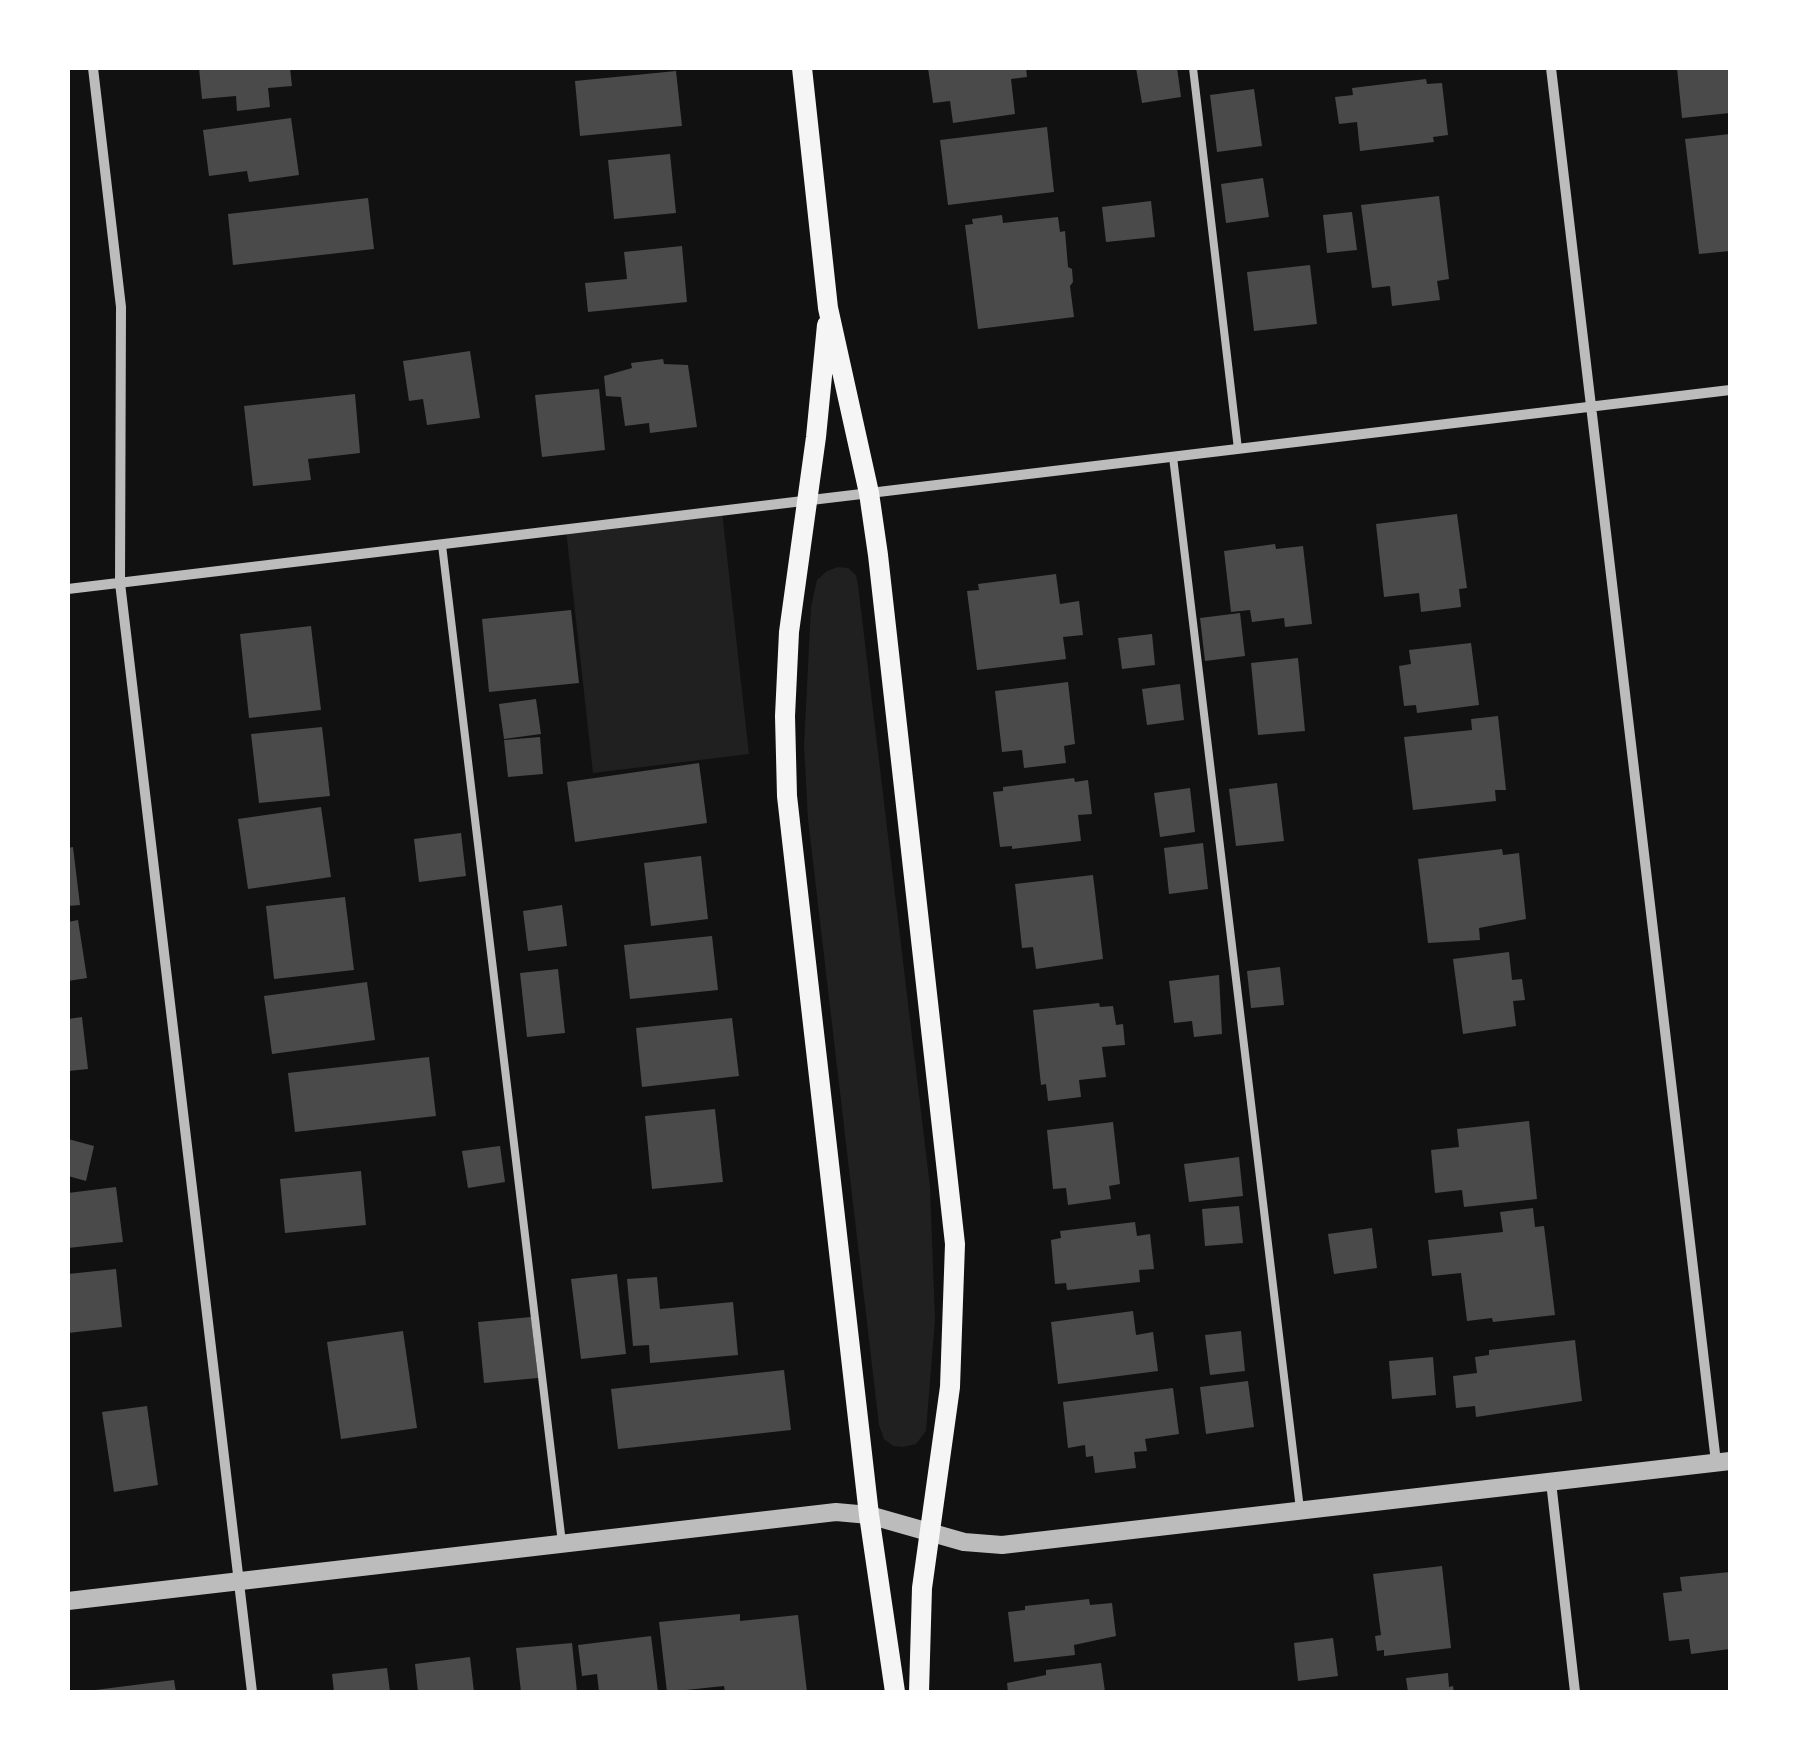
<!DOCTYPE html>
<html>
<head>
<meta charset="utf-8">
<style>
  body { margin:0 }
  #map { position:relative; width:1798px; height:1760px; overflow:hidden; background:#111; font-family:"Titillium Web",sans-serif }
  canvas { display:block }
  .frame { position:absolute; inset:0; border:70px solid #fff; pointer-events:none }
</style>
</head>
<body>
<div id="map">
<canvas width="1798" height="1760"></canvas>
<div class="frame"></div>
</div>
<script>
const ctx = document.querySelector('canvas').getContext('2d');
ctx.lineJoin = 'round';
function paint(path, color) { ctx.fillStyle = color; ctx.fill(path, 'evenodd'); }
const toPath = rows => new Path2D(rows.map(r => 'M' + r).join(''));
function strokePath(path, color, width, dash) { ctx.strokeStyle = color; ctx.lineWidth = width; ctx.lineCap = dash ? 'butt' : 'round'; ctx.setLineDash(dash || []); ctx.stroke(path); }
const green = toPath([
  [722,511,749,754,593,773,566,530],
  [838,567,848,568,856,575,858,585,930,1187,935,1320,926,1431,916,1444,903,1447,893,1446,884,1439,879,1425,808,819,804,745,811,607,817,580,827,571]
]);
const building = toPath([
  [199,68,290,68,292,86,268,88,270,107,237,111,236,96,202,99],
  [928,68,1026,68,1027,77,1011,79,1015,114,953,123,950,101,933,103],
  [1136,68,1177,68,1181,97,1142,103],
  [1677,68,1730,68,1730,113,1682,118],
  [676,71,682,126,580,136,575,81],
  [1426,79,1427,84,1442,83,1448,135,1433,137,1434,142,1360,151,1357,122,1339,124,1335,97,1353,95,1352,88],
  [1254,89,1262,146,1217,152,1210,95],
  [291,118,299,175,249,182,247,171,209,176,203,130],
  [1047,127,1054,192,948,205,940,140],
  [1730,134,1730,251,1699,254,1685,139],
  [670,154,676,213,614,219,608,160],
  [1263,178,1269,217,1226,223,1221,184],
  [1439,196,1449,279,1437,281,1440,300,1392,306,1390,286,1372,288,1361,205],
  [368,198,374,249,233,265,228,214],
  [1151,201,1155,237,1106,242,1102,207],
  [1352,212,1357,250,1327,253,1323,215],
  [1002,215,1003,223,1058,217,1060,232,1065,231,1068,267,1072,269,1073,282,1070,286,1074,317,978,329,965,225,973,224,972,219],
  [682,246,687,302,588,312,585,283,627,279,624,252],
  [1310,265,1317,324,1254,331,1247,272],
  [470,351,480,418,427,425,423,399,409,401,403,361],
  [663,359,664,364,688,365,697,427,650,433,649,423,625,426,621,397,606,396,604,376,632,368,631,363],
  [599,389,605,450,542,457,535,395],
  [355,394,360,453,308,459,311,480,253,486,244,406],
  [1457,514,1467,588,1459,589,1461,607,1421,612,1419,593,1384,597,1376,524],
  [1275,544,1276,549,1303,546,1312,624,1285,627,1284,618,1252,622,1250,610,1231,612,1224,551],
  [1056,574,1060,604,1079,601,1083,635,1063,637,1066,659,977,670,967,591,979,590,978,584],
  [571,610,579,683,489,692,482,619],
  [1240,613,1245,656,1205,661,1200,618],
  [311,626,321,710,249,718,240,634],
  [1152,634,1155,665,1122,669,1118,638],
  [1471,643,1479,705,1417,713,1416,705,1404,706,1399,666,1411,664,1409,650],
  [1298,658,1305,731,1258,735,1251,663],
  [1068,682,1075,744,1064,746,1066,763,1024,768,1022,750,1002,752,995,691],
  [1180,684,1184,720,1147,725,1142,689],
  [536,699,541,734,504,739,499,704],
  [1498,716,1506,790,1495,790,1496,801,1413,810,1404,737,1472,730,1471,719],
  [322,727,330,796,259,803,251,734],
  [540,737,543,774,508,777,504,740],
  [699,763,707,823,575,842,567,782],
  [1074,778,1075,782,1088,780,1092,814,1078,815,1081,841,1012,849,1012,846,1000,847,993,792,1003,791,1003,787],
  [1277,783,1284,841,1236,846,1229,789],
  [1190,788,1195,832,1160,837,1154,793],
  [321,807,331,877,248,889,238,819],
  [461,833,466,876,419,882,414,839],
  [1203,843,1208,889,1169,894,1164,848],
  [73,847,80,905,68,906,68,848],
  [1502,849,1503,855,1519,853,1526,919,1479,928,1480,940,1428,943,1418,859],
  [701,856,708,919,651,926,644,863],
  [1093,875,1103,959,1036,969,1033,947,1022,948,1015,884],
  [345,897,354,970,274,979,266,906],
  [562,905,567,946,528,951,523,911],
  [78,920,87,978,68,981,68,922],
  [712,936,718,990,630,999,624,945],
  [1509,952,1512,980,1522,979,1525,1000,1513,1001,1516,1026,1463,1034,1453,959],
  [1280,967,1284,1005,1251,1008,1247,971],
  [558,969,565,1033,527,1037,520,973],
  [1219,975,1222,1034,1194,1037,1192,1021,1174,1023,1169,981],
  [367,982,375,1040,272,1054,264,996],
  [1099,1003,1100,1007,1113,1006,1116,1025,1123,1024,1125,1045,1102,1047,1106,1077,1079,1080,1081,1097,1048,1101,1046,1084,1041,1085,1033,1010],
  [82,1017,88,1069,68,1071,68,1019],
  [732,1018,739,1076,642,1087,636,1028],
  [429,1057,436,1116,295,1132,288,1073],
  [715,1109,723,1182,652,1189,645,1116],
  [1529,1121,1537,1199,1464,1207,1462,1190,1435,1193,1431,1150,1459,1147,1457,1129],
  [1113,1122,1120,1184,1109,1186,1111,1199,1068,1205,1066,1188,1053,1189,1047,1130],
  [68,1139,94,1146,86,1181,68,1176],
  [500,1146,505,1182,468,1188,462,1151],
  [1239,1157,1243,1196,1189,1202,1184,1164],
  [361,1171,366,1225,285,1233,280,1179],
  [116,1187,123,1242,68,1248,68,1193],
  [1239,1206,1243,1243,1205,1246,1202,1209],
  [1533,1208,1535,1227,1544,1226,1555,1315,1493,1322,1492,1318,1467,1321,1461,1273,1432,1276,1428,1240,1503,1232,1500,1212],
  [1135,1222,1137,1236,1150,1234,1154,1269,1139,1270,1140,1282,1067,1290,1066,1283,1055,1284,1051,1240,1061,1238,1060,1231],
  [1372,1228,1377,1268,1334,1274,1328,1234],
  [116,1269,122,1327,68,1333,68,1274],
  [617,1274,626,1354,581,1359,571,1279],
  [657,1277,660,1309,733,1302,738,1355,650,1363,649,1345,633,1346,627,1279],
  [1133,1311,1136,1335,1153,1332,1158,1371,1058,1384,1051,1322],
  [531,1317,538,1378,484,1383,478,1322],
  [403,1331,417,1428,341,1439,327,1342],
  [1241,1331,1245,1371,1210,1375,1205,1335],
  [1575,1340,1582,1401,1476,1417,1475,1406,1456,1408,1453,1376,1477,1373,1475,1357,1489,1355,1489,1350],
  [1433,1357,1436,1395,1392,1399,1389,1361],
  [784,1370,791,1430,618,1449,611,1389],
  [1248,1381,1254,1427,1206,1434,1200,1387],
  [1173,1388,1179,1434,1145,1439,1147,1451,1134,1452,1136,1468,1095,1473,1093,1456,1086,1457,1085,1445,1068,1448,1063,1402],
  [147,1406,158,1485,114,1492,102,1412],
  [1442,1566,1451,1648,1384,1656,1384,1650,1377,1651,1375,1636,1381,1635,1373,1574],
  [1730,1572,1730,1649,1691,1654,1689,1639,1669,1641,1663,1593,1682,1591,1680,1577],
  [1089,1599,1090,1605,1112,1603,1116,1636,1074,1645,1075,1655,1014,1662,1008,1612,1025,1610,1025,1606],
  [740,1614,740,1621,798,1615,807,1692,725,1692,724,1686,667,1692,659,1622],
  [651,1636,658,1692,599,1692,597,1674,582,1676,578,1645],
  [1333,1638,1338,1676,1298,1681,1294,1643],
  [572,1643,577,1692,521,1692,516,1648],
  [470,1657,474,1692,418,1692,415,1664],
  [1101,1663,1105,1692,1008,1692,1007,1683,1046,1675,1046,1670],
  [387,1668,390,1692,334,1692,332,1674],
  [1448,1673,1449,1687,1453,1686,1454,1692,1408,1692,1406,1678],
  [174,1680,176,1692,95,1692,95,1690]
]);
const service = toPath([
  [1193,68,1238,449],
  [1173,457,1300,1509],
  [442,545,562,1543]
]);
const minor = toPath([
  [93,68,121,307,120,583,252,1692],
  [1551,68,1716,1462],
  [68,589,1730,390],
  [1551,1482,1575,1692]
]);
const tertiary = toPath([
  [68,1601,836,1512,869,1515,964,1542,1002,1545,1730,1461]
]);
const secondary = toPath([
  [802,68,828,308,869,493,878,555,955,1244,950,1387,922,1588,919,1692],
  [827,325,816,437,789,632,785,716,787,796,869,1515,895,1692]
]);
paint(green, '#202020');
paint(building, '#4a4a4a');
strokePath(service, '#bcbcbc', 8);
strokePath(minor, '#bcbcbc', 10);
strokePath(tertiary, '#bcbcbc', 18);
strokePath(secondary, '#f5f5f5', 20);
</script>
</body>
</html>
